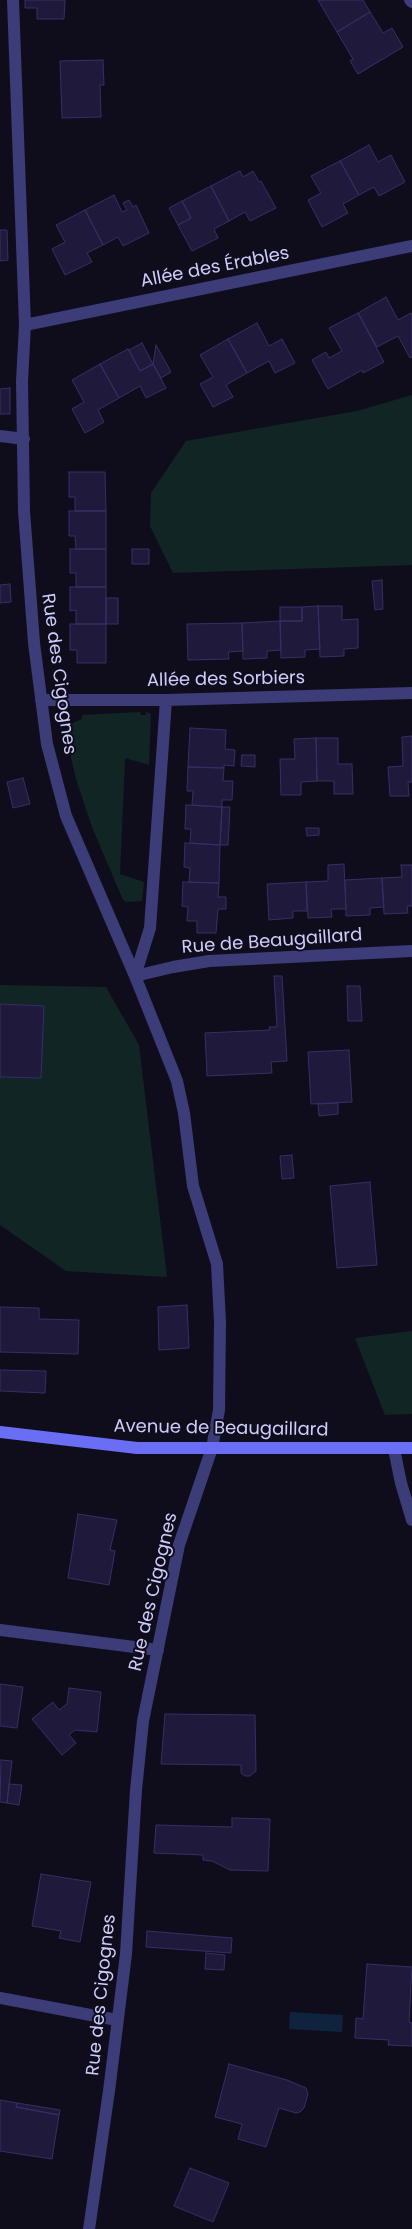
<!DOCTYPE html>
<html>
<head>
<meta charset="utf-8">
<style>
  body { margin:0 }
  canvas { display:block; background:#0f0d1c }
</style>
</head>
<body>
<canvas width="412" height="2229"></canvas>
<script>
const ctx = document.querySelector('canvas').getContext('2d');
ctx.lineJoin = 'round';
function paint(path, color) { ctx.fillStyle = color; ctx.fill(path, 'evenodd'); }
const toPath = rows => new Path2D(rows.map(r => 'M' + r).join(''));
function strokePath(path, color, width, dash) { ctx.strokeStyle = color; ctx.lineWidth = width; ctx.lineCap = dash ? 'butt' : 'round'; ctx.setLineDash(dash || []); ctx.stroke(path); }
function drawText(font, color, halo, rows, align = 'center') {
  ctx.font = font + ' Poppins,sans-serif'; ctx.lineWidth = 4; ctx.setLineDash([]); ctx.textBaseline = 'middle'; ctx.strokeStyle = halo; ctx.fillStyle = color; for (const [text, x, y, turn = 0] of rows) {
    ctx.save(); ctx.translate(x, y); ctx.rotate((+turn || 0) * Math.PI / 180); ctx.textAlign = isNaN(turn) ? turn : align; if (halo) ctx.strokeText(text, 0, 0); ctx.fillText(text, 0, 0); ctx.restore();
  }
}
const green = toPath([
  [412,395,412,565,173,573,150,526,151,493,186,441,357,411],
  [140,712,141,715,146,715,146,712,151,714,149,765,125,758,120,874,144,882,142,901,126,902,123,900,92,827,76,779,66,735,70,724,82,719,82,715],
  [0,985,106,987,139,1045,167,1277,66,1271,0,1225],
  [412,1331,412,1414,385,1415,355,1338]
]);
const water = toPath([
  [290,2012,343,2015,342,2032,289,2029]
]);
const building = toPath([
  [25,0,65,0,64,19,37,19,37,8,25,8,25,0],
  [318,0,363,0,370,12,337,32,318,0],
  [370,12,383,33,392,28,403,47,358,74,350,61,353,59,337,32,370,12],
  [103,60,104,85,100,85,101,117,62,118,60,61,103,60],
  [369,145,378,162,391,155,405,182,379,196,374,187,359,195,340,161,369,145],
  [340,161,359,195,343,204,348,213,322,227,308,200,321,193,311,176,340,161],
  [240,171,243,177,253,171,259,182,261,181,276,208,250,221,245,212,229,221,211,186,240,171],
  [211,186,229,221,214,229,218,238,192,251,178,225,191,218,182,201,211,186],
  [114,195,122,212,127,210,123,203,129,200,133,207,136,205,149,233,123,246,118,237,103,245,85,210,114,195],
  [182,201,191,218,178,225,169,208,182,201],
  [85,210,103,245,87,253,92,262,65,275,52,249,65,242,56,225,85,210],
  [0,230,7,230,8,260,0,261,0,230],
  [386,297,398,320,411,313,412,315,412,357,410,358,398,336,377,347,358,313,386,297],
  [358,313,384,362,363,373,362,370,328,389,312,360,326,352,329,358,342,351,329,328,358,313],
  [257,323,269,346,282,339,295,363,275,373,269,361,247,373,228,339,257,323],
  [228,339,247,373,226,385,233,397,213,407,200,384,213,377,200,355,228,339],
  [142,343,153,364,140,371,129,350,142,343],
  [156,345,171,372,161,378,153,364,156,345],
  [128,349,140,371,153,364,166,388,146,398,140,386,119,398,100,364,128,349],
  [100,364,119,398,98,410,104,422,85,433,72,409,84,402,72,380,100,364],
  [10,388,10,414,0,414,0,389,10,388],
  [69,472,105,472,106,511,75,511,75,497,69,497,69,472],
  [69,511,106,511,106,549,76,549,75,536,69,536,69,511],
  [70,549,106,549,106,587,76,587,76,573,70,573,70,549],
  [132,549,149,549,149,564,132,564,132,549],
  [382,580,383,609,375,610,372,581,382,580],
  [10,584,11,602,0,603,0,585,10,584],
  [70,587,106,587,106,624,76,624,76,610,70,611,70,587],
  [106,598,118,598,118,624,106,624,106,598],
  [318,606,342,606,342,620,358,619,358,648,344,649,344,656,320,657,318,606],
  [318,606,320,649,305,650,305,657,281,658,280,621,302,621,302,607,318,606],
  [280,607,302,607,302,621,280,621,280,607],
  [280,621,281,650,267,651,267,658,243,659,242,623,280,621],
  [242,623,243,651,228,652,229,659,188,660,187,624,242,623],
  [70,624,106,624,106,663,77,663,77,650,70,650,70,624],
  [190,728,226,730,225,749,235,750,234,766,224,765,224,768,188,767,190,728],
  [412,736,412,782,408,782,409,796,390,796,388,767,403,766,402,737,412,736],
  [316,738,317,781,301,782,301,795,281,795,280,759,295,759,294,739,316,738],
  [316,738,338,738,338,764,352,764,353,794,334,794,334,781,317,781,316,738],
  [242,755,255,755,255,767,241,766,242,755],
  [188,767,224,768,223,781,233,781,232,800,222,800,222,807,192,805,193,791,187,791,188,767],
  [23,778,30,804,13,808,7,782,23,778],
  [186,805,222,807,220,845,190,843,191,829,185,829,186,805],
  [222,807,230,807,228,845,220,845,222,807],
  [306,828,319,828,319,835,307,836,306,828],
  [185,843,220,845,219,883,189,882,190,868,184,867,185,843],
  [344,864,346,909,331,909,332,917,308,918,306,882,328,881,328,865,344,864],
  [401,865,412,865,412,906,407,906,408,913,384,914,382,878,402,877,401,865],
  [382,878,384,907,370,908,370,915,346,916,345,880,382,878],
  [183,882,219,883,218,897,226,897,226,909,218,909,216,933,197,933,197,921,187,921,188,907,182,906,183,882],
  [306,882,307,911,293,911,293,918,269,920,267,884,306,882],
  [274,976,282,976,287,1061,271,1062,272,1073,207,1076,205,1033,270,1030,269,1027,277,1027,274,976],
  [347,986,360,986,362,1021,348,1021,347,986],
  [0,1004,44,1006,41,1078,0,1077,0,1004],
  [349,1050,352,1102,311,1104,308,1052,349,1050],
  [338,1103,338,1114,319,1116,318,1104,338,1103],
  [292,1155,294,1178,282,1179,280,1156,292,1155],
  [370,1182,377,1265,337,1268,330,1186,370,1182],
  [187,1305,189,1348,159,1350,158,1307,187,1305],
  [0,1307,39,1308,39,1319,79,1320,78,1354,0,1352,0,1307],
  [0,1370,46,1371,45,1393,0,1391,0,1370],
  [78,1514,117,1520,110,1550,115,1551,109,1585,68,1578,78,1514],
  [0,1684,23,1687,17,1728,0,1726,0,1684],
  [69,1688,101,1692,97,1732,75,1730,69,1735,76,1743,62,1755,32,1719,53,1702,59,1710,67,1704,69,1688],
  [165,1714,255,1715,256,1771,250,1776,245,1776,241,1773,241,1765,161,1764,165,1714],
  [1,1760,12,1761,7,1803,0,1802,1,1760],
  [9,1784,22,1785,19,1805,7,1803,9,1784],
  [232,1818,270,1819,268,1871,230,1870,212,1861,203,1860,203,1855,154,1853,156,1825,232,1827,232,1818],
  [41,1874,91,1882,80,1942,59,1938,61,1931,32,1926,41,1874],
  [147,1931,232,1938,231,1953,146,1947,147,1931],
  [206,1953,225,1955,224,1970,205,1969,206,1953],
  [367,1964,412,1967,409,2022,412,2023,412,2046,388,2045,389,2040,355,2038,356,2018,363,2019,367,1964],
  [229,2064,287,2080,306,2088,308,2094,304,2108,300,2112,296,2113,279,2108,266,2147,238,2139,242,2124,215,2117,229,2064],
  [0,2100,17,2103,16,2107,59,2115,52,2159,0,2151,0,2100],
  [17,2103,60,2110,59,2115,16,2107,17,2103],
  [190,2168,229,2183,213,2222,174,2206,190,2168]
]);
const minor = toPath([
  [13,0,25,325,22,381,24,511,34,643,47,744,66,816,135,976,177,1081,184,1113,193,1186,217,1264,220,1322,219,1410,212,1448,179,1545,143,1721,136,1790,126,1954,109,2091,89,2229],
  [410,0,412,2],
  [25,325,412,246],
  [0,436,24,439],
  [41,700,166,700,412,693],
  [135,976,150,928,166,700],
  [135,976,173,967,209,961,412,951],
  [394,1449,401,1483,412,1520],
  [0,1630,158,1650],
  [0,1998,117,2020]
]);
const secondary = toPath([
  [0,1432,137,1448,412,1448]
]);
const streetNames = [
  ["Allée des Érables",215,268,-11],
  ["Rue des Cigognes",58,674,82],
  ["Allée des Sorbiers",226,680,-1],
  ["Rue de Beaugaillard",272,942,-4],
  ["Avenue de Beaugaillard",221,1429,1],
  ["Rue des Cigognes",154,1592,-77],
  ["Rue des Cigognes",102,1995,-84]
];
paint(green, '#102524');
paint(water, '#0f233e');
paint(building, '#1f1a3b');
strokePath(building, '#362e66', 1);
strokePath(minor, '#3b3c78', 12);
strokePath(secondary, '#6a6ef4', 12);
drawText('18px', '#ceccfb', '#0f0d1c', streetNames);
</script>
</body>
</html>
